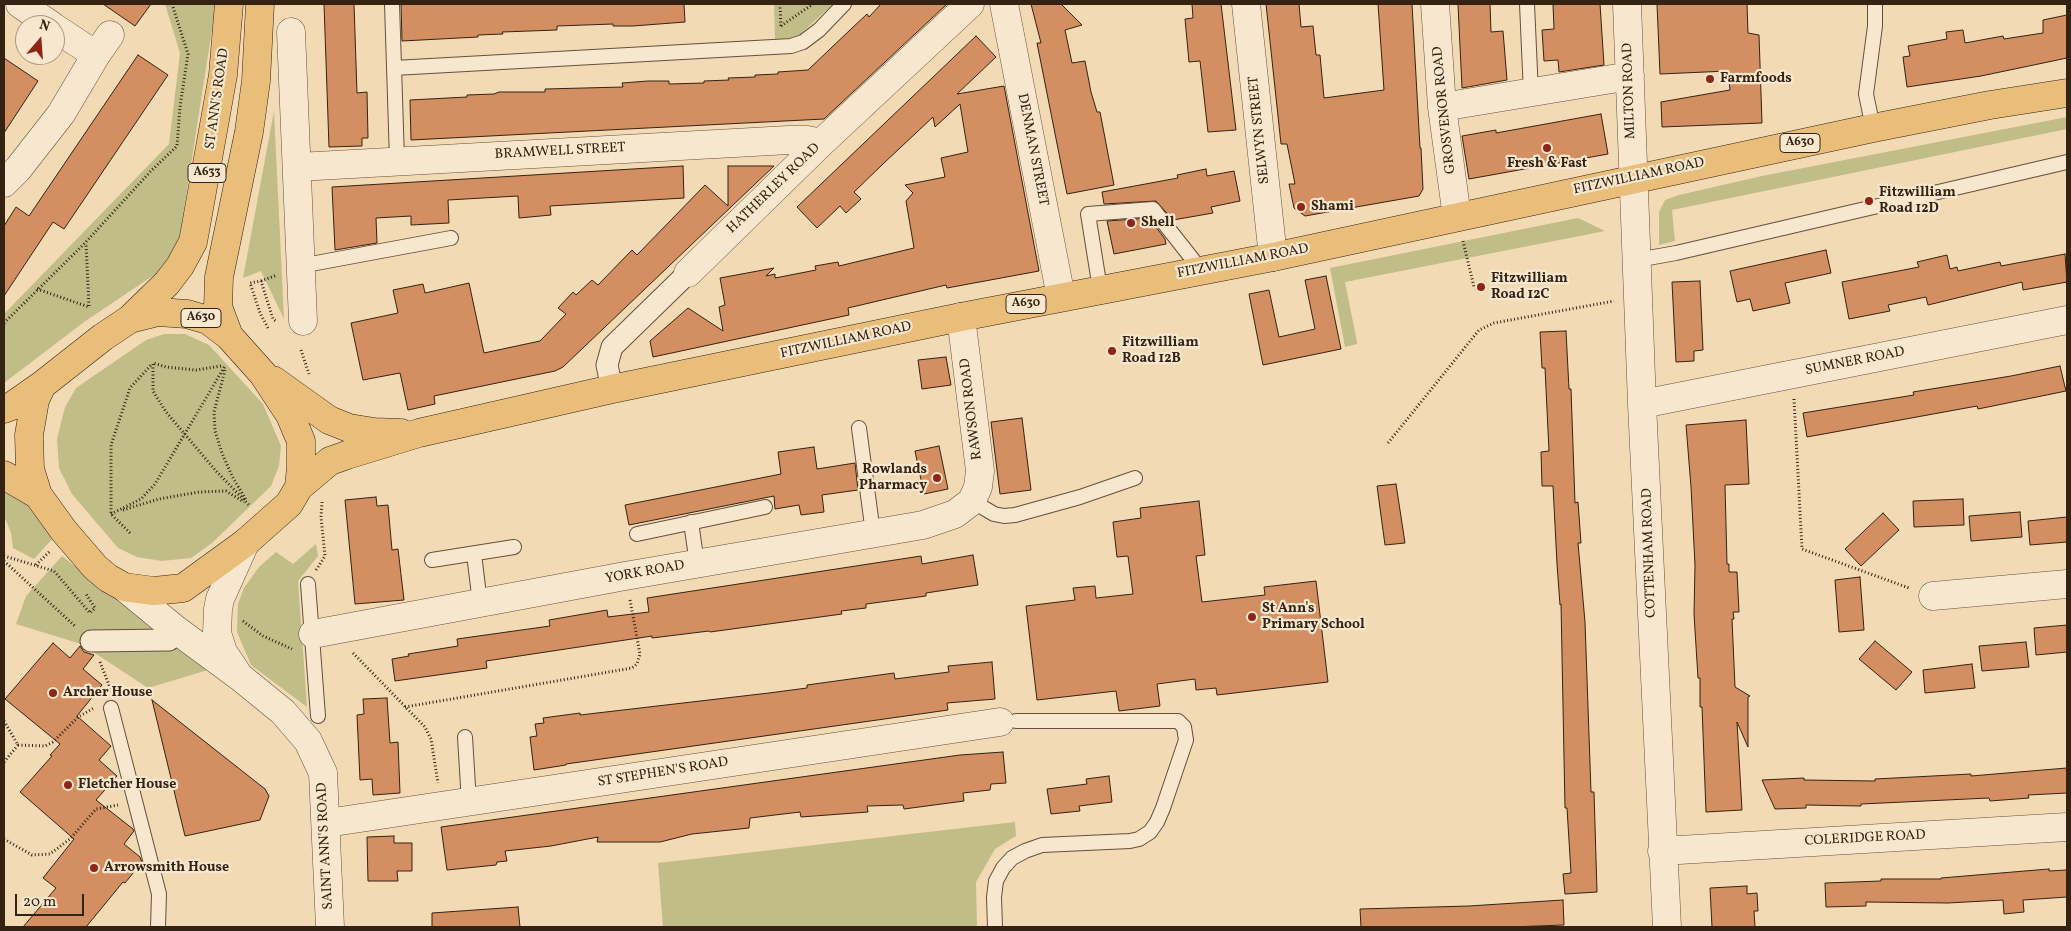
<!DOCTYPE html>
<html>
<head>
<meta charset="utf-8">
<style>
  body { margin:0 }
  #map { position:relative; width:2071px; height:931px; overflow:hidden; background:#f2dab4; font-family:Vollkorn,serif }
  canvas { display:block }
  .frame { position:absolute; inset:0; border:5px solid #342213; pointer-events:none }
  .north { position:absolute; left:15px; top:15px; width:50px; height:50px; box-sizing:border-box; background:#f7e7ce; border:1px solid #a99883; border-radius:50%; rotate:18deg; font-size:14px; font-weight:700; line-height:20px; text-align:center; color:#342213 }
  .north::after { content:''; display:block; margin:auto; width:18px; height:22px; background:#8f2418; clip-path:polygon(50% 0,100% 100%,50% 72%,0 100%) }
  .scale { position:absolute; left:15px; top:894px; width:69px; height:22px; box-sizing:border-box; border:2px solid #342213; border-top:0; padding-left:6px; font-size:15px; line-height:18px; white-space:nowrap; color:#342213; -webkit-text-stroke:4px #f7e7ce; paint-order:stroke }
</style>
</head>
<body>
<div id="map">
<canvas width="2071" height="931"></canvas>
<div class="frame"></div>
<div class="north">N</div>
<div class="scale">20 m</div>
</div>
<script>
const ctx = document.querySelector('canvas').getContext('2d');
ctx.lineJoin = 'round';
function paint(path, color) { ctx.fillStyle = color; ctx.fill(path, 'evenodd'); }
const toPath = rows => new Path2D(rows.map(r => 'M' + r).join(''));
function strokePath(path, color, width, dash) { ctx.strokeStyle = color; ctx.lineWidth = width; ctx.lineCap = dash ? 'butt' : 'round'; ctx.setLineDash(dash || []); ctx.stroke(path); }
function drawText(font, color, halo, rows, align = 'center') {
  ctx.font = font + ' Vollkorn,serif'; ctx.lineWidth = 4.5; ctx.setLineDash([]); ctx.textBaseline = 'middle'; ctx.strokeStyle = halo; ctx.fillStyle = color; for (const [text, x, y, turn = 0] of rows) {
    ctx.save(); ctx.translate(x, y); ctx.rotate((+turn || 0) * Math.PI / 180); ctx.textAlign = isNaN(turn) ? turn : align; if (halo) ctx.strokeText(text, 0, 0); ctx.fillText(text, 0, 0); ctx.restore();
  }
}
const green = toPath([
  [165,4,216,4,178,248,160,271,84,322,4,383,4,314,169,144,180,53],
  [774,4,833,4,796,38,775,39],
  [274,111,284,319,261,271,243,278],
  [2067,117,2067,129,1672,210,1675,241,1659,245,1659,212,1665,200,1679,195,1762,176],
  [1578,218,1605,231,1345,282,1357,342,1357,344,1345,347,1330,268],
  [164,334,185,334,209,345,263,404,281,446,279,466,271,486,212,543,191,558,162,561,137,557,118,548,72,494,59,468,57,439,65,407,76,388,146,340],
  [4,484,26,502,54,537,34,559,13,548,11,533,4,516],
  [316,544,318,556,298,581,307,707,251,665,237,632,238,604,244,588,259,567,276,552,293,564],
  [62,556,208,670,148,688,81,644,16,624,26,596],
  [1015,822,1016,836,995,849,976,882,977,927,663,927,658,863]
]);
const building = toPath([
  [103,4,151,4,135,26,103,4],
  [324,4,354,4,357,93,367,92,368,138,362,138,362,146,329,147,324,4],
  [401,4,684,4,685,22,633,26,613,26,613,24,557,26,557,30,502,32,503,34,478,35,478,37,402,41,401,4],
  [881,4,947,4,824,119,411,140,410,100,467,97,467,95,494,94,499,92,545,92,545,89,623,87,622,83,648,81,669,81,669,84,704,83,704,81,729,80,728,78,755,77,755,75,778,74,778,72,808,70,851,29,867,14,869,17,881,4],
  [1031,4,1061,4,1082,25,1065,30,1072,63,1085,61,1091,92,1097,112,1100,112,1114,185,1067,194,1037,43,1041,43,1031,4],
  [1192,4,1221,4,1236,130,1208,132,1200,61,1189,62,1185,19,1193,18,1192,4],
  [1266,4,1299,4,1301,27,1313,26,1316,55,1320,55,1324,98,1384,90,1378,4,1412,4,1420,148,1421,148,1423,189,1419,196,1305,216,1294,208,1289,184,1295,184,1287,144,1281,144,1266,4],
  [1458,4,1490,4,1491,32,1503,31,1507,80,1462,88,1458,4],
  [1553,4,1600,4,1604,65,1559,72,1558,60,1544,61,1542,30,1554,29,1553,4],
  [1657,4,1747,4,1748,33,1759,35,1762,123,1662,127,1661,102,1730,90,1728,71,1660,74,1657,4],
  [2067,15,2067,58,1981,76,1907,87,1903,57,1910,56,1908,46,1947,39,1946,32,1963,30,1965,43,2003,36,2004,39,2043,33,2043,20,2067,15],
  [976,36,996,57,957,94,1004,86,1039,271,947,288,946,285,848,308,849,315,653,357,650,341,688,308,723,331,719,307,725,305,720,278,774,268,766,276,775,274,775,278,816,270,815,266,838,262,839,266,914,248,906,201,913,193,905,185,945,177,941,158,968,152,960,104,935,127,933,117,884,163,854,192,861,199,846,213,840,206,817,228,797,207,976,36],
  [138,55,168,75,64,229,53,222,4,296,4,226,16,207,29,216,138,55],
  [4,58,38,81,4,133,4,58],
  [1601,114,1608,154,1469,179,1462,136,1496,130,1496,133,1601,114],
  [683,166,684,198,550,206,551,215,519,218,518,196,448,200,449,223,411,225,411,216,376,218,377,243,335,250,332,187,683,166],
  [728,166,774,166,563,367,555,371,434,396,435,404,408,410,400,373,363,380,351,323,398,313,393,290,423,284,425,293,469,283,484,353,540,341,566,314,558,308,573,292,576,295,592,280,598,285,632,250,637,255,705,185,728,206,728,166],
  [1206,169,1207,176,1234,171,1240,201,1211,207,1213,213,1173,220,1156,201,1104,204,1102,192,1178,178,1177,175,1206,169],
  [1149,218,1165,239,1166,244,1114,254,1107,221,1149,218],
  [1826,250,1831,273,1785,283,1790,303,1753,311,1750,299,1737,302,1730,271,1826,250],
  [2065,254,2067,282,2023,290,2022,282,1928,305,1926,297,1888,305,1890,311,1849,319,1842,282,1919,267,1917,262,1947,255,1950,269,1957,267,1958,271,2000,262,2001,266,2065,254],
  [1326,276,1341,349,1263,365,1249,294,1269,290,1279,337,1315,329,1305,280,1326,276],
  [1700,281,1703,350,1694,351,1694,361,1676,362,1672,282,1700,281],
  [1566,331,1569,389,1571,389,1575,503,1578,502,1581,543,1578,543,1585,622,1591,792,1594,792,1597,892,1565,894,1563,874,1571,873,1567,808,1565,808,1561,604,1560,605,1557,564,1553,486,1542,486,1541,452,1549,451,1545,368,1542,368,1540,332,1566,331],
  [946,357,951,385,922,389,918,360,946,357],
  [2060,366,2066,391,1978,409,1977,406,1807,437,1803,413,1914,395,1913,392,2011,376,2060,366],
  [1022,418,1031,490,1000,494,991,422,1022,418],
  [1746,420,1749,484,1725,485,1727,564,1729,564,1729,572,1737,572,1739,612,1733,612,1734,619,1732,619,1735,687,1750,696,1748,697,1748,747,1737,722,1742,810,1706,812,1702,707,1700,707,1700,678,1698,678,1694,614,1695,565,1691,487,1686,425,1746,420],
  [939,446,948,489,924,494,915,451,939,446],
  [814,447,817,469,855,463,858,490,822,495,824,512,801,515,799,505,775,509,774,496,629,525,625,505,781,474,778,452,814,447],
  [1396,484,1405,543,1385,545,1377,486,1396,484],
  [376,497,377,506,388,505,392,550,398,549,404,600,355,604,345,500,376,497],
  [1963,499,1964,525,1914,527,1913,501,1963,499],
  [1199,501,1205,555,1196,556,1202,602,1265,595,1264,587,1316,581,1328,682,1217,695,1216,688,1196,690,1195,679,1157,684,1160,706,1119,711,1116,691,1037,700,1026,606,1075,600,1073,588,1095,586,1096,598,1133,594,1128,556,1117,557,1113,522,1141,518,1140,508,1199,501],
  [2020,512,2022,537,1971,541,1969,516,2020,512],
  [1883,513,1899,530,1861,566,1845,549,1883,513],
  [2067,517,2067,542,2030,545,2028,521,2067,517],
  [973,555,978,585,926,593,926,596,866,604,866,608,841,611,842,614,710,632,709,631,652,638,652,636,486,661,487,668,395,681,392,659,409,656,408,654,458,646,457,639,550,626,549,620,607,610,608,617,649,612,647,598,921,556,922,564,973,555],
  [1860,577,1864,630,1839,632,1835,580,1860,577],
  [2067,625,2067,652,2036,655,2034,628,2067,625],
  [1875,641,1912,672,1896,690,1859,659,1875,641],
  [2026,642,2029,667,1982,671,1979,646,2026,642],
  [53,643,70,658,80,646,84,652,94,655,83,669,102,685,77,716,111,746,99,760,117,776,96,800,133,829,134,831,124,844,140,857,142,862,125,883,123,882,86,927,23,927,56,888,43,878,74,839,20,792,52,756,50,755,60,744,5,699,53,643],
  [992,662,995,699,947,703,948,710,566,764,566,765,534,770,530,737,537,736,535,724,544,723,543,718,580,713,580,715,769,693,807,688,807,685,894,673,895,679,949,672,948,666,992,662],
  [1972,664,1975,688,1925,693,1923,670,1972,664],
  [387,698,390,743,398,742,400,793,373,795,372,779,360,780,357,715,364,714,363,699,387,698],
  [152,700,265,789,269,796,260,820,185,836,152,700],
  [1003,752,1006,783,991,784,990,790,963,793,964,801,904,809,903,805,867,806,868,812,801,817,800,812,750,818,749,828,692,834,660,842,597,842,598,837,551,846,505,851,507,861,497,862,496,865,447,870,441,827,960,755,1003,752],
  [2067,768,2067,793,2028,795,2029,798,1990,801,1989,798,1861,804,1861,806,1806,805,1806,808,1775,809,1762,780,1804,778,1804,780,1875,781,1875,779,1971,774,1971,776,2067,768],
  [1109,776,1112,802,1079,806,1080,811,1051,814,1047,789,1087,784,1086,779,1109,776],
  [394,836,394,843,412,843,412,871,397,871,398,881,368,881,367,837,394,836],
  [2049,869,2049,871,2067,870,2067,897,2023,900,2024,912,2004,914,2003,900,1948,903,1866,902,1866,906,1826,907,1825,883,1881,881,1881,879,1941,879,1941,878,2049,869],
  [1747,886,1747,894,1757,893,1758,911,1754,911,1755,927,1712,927,1710,888,1747,886],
  [1563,900,1564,925,1511,927,1361,927,1360,909,1469,906,1563,900],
  [518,907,520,927,432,927,432,913,518,907]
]);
const path = toPath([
  [780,4,781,28],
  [781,26,813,4],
  [1463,241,1474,287],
  [261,281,277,275],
  [37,289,89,307,86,243],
  [4,323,86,242,150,172,177,146,180,107,188,54,172,4],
  [268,328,260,313,250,283,261,281,273,319,277,322],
  [301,350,309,374],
  [221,366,196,370,166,367,153,363,153,391,166,412,216,471,249,505],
  [225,370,214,412,215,431,222,453,232,476,246,500],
  [1794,399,1802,549,1909,588],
  [1388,443,1479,330,1494,323,1614,301],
  [123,510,159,499,199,492,226,491,244,502],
  [111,514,141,499,155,484,225,366],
  [130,533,111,514,111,445,130,388,152,364],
  [4,556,54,571,90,613,95,608,86,594],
  [4,561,76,627],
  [36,565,50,551],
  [316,570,325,556,321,517,322,502],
  [243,621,263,636,292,649],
  [353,653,425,727,431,739,438,783],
  [100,662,109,685,110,692],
  [405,707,632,668,637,664,640,654,630,600],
  [4,721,18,745],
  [18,745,45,746,53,742,78,717,94,708],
  [4,762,18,745],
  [4,839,32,855,50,854,70,839,96,809,118,805]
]);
const service = toPath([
  [392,4,397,160],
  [1527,4,1531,94],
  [394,68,791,46,803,42,819,30,844,4],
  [1873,128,1866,94,1875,26,1875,4],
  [1637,260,1676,253,2067,162],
  [300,266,451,238],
  [1100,289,1088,214,1153,209,1201,270],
  [859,428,873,533],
  [972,501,994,514,1004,516,1015,515,1080,497,1135,478],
  [691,522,697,564],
  [637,534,765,507],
  [474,554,480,603],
  [432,560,514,547],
  [308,584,318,716],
  [111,708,159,894,158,927],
  [465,737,469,803],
  [995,927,994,897,996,881,1003,868,1012,858,1025,851,1042,845,1130,841,1139,839,1150,832,1157,822,1163,808,1186,740,1184,727,1178,721,1016,721]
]);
const pedestrian = toPath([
  [612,389,607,365,612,347,688,273],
  [91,641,169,640]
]);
const minor = toPath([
  [20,4,51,25],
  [1004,4,1061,297],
  [1246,4,1273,257],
  [1435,4,1442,107,1457,217],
  [1627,4,1642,404,1667,927],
  [55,28,96,55],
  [291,32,303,321],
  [1442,107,1630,76],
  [298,167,789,140,807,140,821,143],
  [4,183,18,169,61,114,96,55,110,35],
  [688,273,821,143,970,4],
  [1642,404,2067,320],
  [1933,596,2067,584],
  [313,634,625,576,923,525,955,514,972,501,978,487,980,471,961,317],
  [327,823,1000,722],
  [1662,851,2067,827]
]);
const tertiary = toPath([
  [124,587,175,629,240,677,283,712,308,741,323,773,330,927],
  [237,673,223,652,217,633,218,609,220,599,245,543]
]);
const primary = toPath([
  [158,312,187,314,208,320,229,336,263,374,290,415,301,441,301,467,299,487,289,504,245,543,183,588,154,591,124,587,108,578,95,567,64,531,38,495,30,469,29,435,35,400,42,385,103,337,130,319,158,312],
  [130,319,167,283,180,266,193,242,223,75,229,4],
  [229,336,218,307,219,277,249,132,256,81,260,4],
  [273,380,329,420,349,428,374,432,401,433],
  [4,409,12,406,42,385],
  [4,475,38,495],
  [299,487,330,461,347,455,419,433,612,389,961,317,1273,257,1873,128,1990,105,2067,93]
]);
const markers = [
  [1710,79,5,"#8f2418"],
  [1547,148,5,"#8f2418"],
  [1869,201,5,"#8f2418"],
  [1301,207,5,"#8f2418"],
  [1131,223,5,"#8f2418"],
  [1481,287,5,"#8f2418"],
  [1112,351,5,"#8f2418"],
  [937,478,5,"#8f2418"],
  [1252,617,5,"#8f2418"],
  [53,693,5,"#8f2418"],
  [68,785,5,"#8f2418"],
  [94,868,5,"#8f2418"]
];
const shields = [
  [1800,143,40],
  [207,173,38],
  [1026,304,40],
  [201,318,40]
];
const shieldNames = [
  ["A630",1800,143],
  ["A633",207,173],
  ["A630",1026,304],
  ["A630",201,318]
];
const poiNames = [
  ["Farmfoods",1720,79],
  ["Fresh & Fast",1547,164,"center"],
  ["Fitzwilliam",1879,193],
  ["Road 12D",1879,209],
  ["Shami",1311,207],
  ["Shell",1141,223],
  ["Fitzwilliam",1491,279],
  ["Road 12C",1491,295],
  ["Fitzwilliam",1122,343],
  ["Road 12B",1122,359],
  ["Rowlands",927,470,"right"],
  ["Pharmacy",927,486,"right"],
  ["St Ann's",1262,609],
  ["Primary School",1262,625],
  ["Archer House",63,693],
  ["Fletcher House",78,785],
  ["Arrowsmith House",104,868]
];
const streetNames = [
  ["MILTON ROAD",1630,91,-92],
  ["ST ANN'S ROAD",218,99,-82],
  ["GROSVENOR ROAD",1445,110,-96],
  ["SELWYN STREET",1260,130,-96],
  ["DENMAN STREET",1032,150,79],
  ["BRAMWELL STREET",560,152,-3],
  ["FITZWILLIAM ROAD",1639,177,-12],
  ["HATHERLEY ROAD",774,189,-44],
  ["FITZWILLIAM ROAD",1243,262,-11],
  ["FITZWILLIAM ROAD",846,341,-12],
  ["SUMNER ROAD",1855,362,-11],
  ["RAWSON ROAD",972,409,-97],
  ["COTTENHAM ROAD",1650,553,-92],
  ["YORK ROAD",645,573,-10],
  ["ST STEPHEN'S ROAD",663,773,-9],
  ["COLERIDGE ROAD",1865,839,-3],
  ["SAINT ANN'S ROAD",326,846,-93]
];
paint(green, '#c1bd89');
paint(building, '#d38e61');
strokePath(building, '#342213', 1);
strokePath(service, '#64503b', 16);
strokePath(pedestrian, '#64503b', 23);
strokePath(minor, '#64503b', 29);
strokePath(tertiary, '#64503b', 29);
strokePath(primary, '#342213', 29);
strokePath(path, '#342213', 3, [1, 2.5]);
strokePath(service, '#f7e7ce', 14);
strokePath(pedestrian, '#f7e7ce', 21);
strokePath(minor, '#f7e7ce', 28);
strokePath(tertiary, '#f7e7ce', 28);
strokePath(primary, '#e9bd7a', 28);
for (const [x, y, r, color] of markers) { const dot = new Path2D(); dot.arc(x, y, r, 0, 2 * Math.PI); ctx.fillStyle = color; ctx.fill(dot); strokePath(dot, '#f7e7ce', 2); }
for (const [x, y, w] of shields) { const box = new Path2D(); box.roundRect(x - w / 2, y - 9.5, w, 19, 4); ctx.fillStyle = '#f7e7ce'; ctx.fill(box); strokePath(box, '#342213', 1); }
drawText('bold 12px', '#342213', null, shieldNames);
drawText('bold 14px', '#342213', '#f7e7ce', poiNames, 'left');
drawText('14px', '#342213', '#f7e7ce', streetNames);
</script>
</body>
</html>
